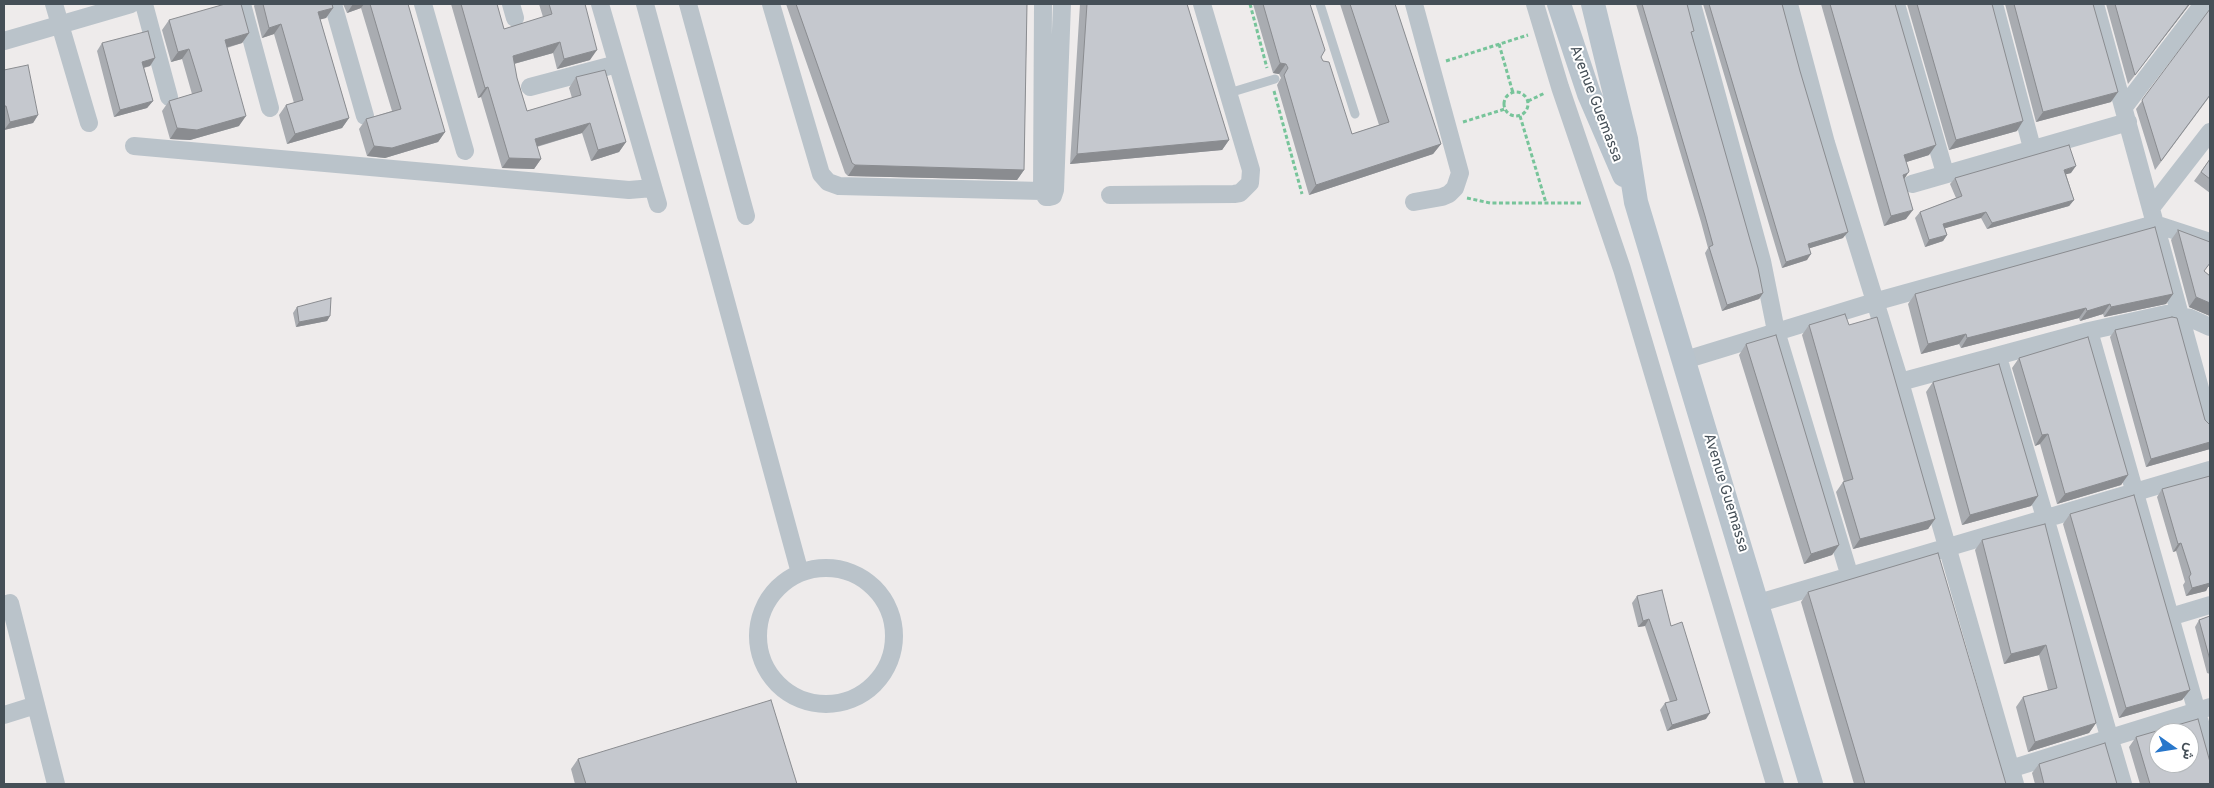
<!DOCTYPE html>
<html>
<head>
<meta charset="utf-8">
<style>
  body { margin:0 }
  #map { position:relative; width:2214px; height:788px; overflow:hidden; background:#eeebeb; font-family:Overpass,Vazirmatn,sans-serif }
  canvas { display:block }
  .frame { position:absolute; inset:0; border:5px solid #454f57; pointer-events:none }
  .north { position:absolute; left:2149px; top:723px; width:50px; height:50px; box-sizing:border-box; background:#fff; border:1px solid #b5b9bc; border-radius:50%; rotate:103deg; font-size:14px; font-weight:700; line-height:20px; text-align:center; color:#454f57 }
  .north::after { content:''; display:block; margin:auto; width:18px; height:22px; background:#2877cb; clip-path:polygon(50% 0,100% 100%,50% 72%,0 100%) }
</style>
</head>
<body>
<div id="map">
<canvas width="2214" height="788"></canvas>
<div class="frame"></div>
<div class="north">ش</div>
</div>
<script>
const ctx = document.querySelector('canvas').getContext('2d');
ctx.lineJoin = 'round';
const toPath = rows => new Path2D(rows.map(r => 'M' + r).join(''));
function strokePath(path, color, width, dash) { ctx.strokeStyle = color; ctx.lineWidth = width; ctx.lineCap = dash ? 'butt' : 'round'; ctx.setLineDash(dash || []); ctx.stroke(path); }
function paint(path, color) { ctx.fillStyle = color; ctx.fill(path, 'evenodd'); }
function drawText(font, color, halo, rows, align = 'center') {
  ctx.font = font + ' Overpass,sans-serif'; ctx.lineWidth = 4; ctx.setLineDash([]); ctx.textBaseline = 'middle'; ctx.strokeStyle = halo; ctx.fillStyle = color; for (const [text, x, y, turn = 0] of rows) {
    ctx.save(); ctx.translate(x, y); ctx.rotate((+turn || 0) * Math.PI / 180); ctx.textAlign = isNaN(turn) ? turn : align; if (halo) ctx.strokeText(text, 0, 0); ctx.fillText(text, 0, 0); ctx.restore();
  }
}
const path = toPath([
  [1250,4,1267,68],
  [1499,44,1513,93],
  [1446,61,1528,35],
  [1274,91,1302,194],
  '1504 104a12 12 0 1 1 24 0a12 12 0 1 1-24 0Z',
  [1528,101,1545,93],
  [1520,116,1546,203],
  [1463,122,1505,109],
  [1467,198,1490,203,1583,203]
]);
const lane = toPath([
  [1320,4,1355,114],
  [1229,93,1275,79]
]);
const street = toPath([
  [54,4,89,123],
  [144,4,169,97],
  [242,4,270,108],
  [333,4,365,116],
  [423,4,465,151],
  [511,4,515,18],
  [600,4,658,204],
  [645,4,800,573],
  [688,4,746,216],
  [771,4,821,174,828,182,839,186,1042,191],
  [1043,4,1042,191,1046,197,1049,197,1053,196,1055,190,1062,4],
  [1535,4,1560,87,1622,269,1775,784],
  [1692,4,1762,261,1776,331,1850,577],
  [1789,4,1826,143,1900,382,2015,784],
  [1896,4,1945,173],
  [1994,4,2032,148],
  [2095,4,2210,425],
  [4,41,131,4],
  [530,87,617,64],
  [2124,107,2203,4],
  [134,146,629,190,653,188],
  [1912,184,2128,122],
  [1110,195,1234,194,1240,193,1250,183,1251,170,1202,4],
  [1414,202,1442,197,1449,194,1455,188,1460,173,1414,4],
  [2151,208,2210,132],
  [2089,331,2210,758],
  [1998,357,2123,784],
  [1685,360,1874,302,2155,224,2210,242],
  [1900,382,2089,331,2166,314,2190,318,2210,327],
  '758 636a68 68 0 1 1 136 0a68 68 0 1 1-136 0Z',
  [1759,603,2210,470],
  [4,605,10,603,56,784],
  [2170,617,2210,605],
  [4,715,36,705],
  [2010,769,2210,707]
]);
const secondary = toPath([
  [1559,4,1589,94,1624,175],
  [1593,4,1626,139,1636,202,1811,784]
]);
const wall = toPath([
  [255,4,332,4,333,8,326,18,320,19,349,118,342,128,287,144,279,115,286,105,294,103,274,34,262,38,254,6],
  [343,4,408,4,445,132,438,142,385,158,367,156,359,129,366,119,392,111,361,8,347,13],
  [451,4,497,4,504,29,543,17,539,4,585,4,590,60,557,69,553,53,514,64,517,78,527,111,572,98,569,88,576,77,626,142,619,152,591,161,582,133,537,147,541,159,534,169,502,168,481,97,478,98],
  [786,4,1027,4,1024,170,1017,180,848,176,845,173],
  [1080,4,1187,4,1229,140,1222,150,1070,164],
  [1253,4,1310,4,1321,57,1352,134,1379,125,1340,4,1395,4,1441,144,1433,154,1309,195,1277,85,1281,78,1279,74,1273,73],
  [1636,4,1687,4,1692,35,1763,293,1759,299,1722,311,1705,253,1708,248,1701,222],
  [1703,4,1782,4,1843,238,1810,248,1807,260,1782,268],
  [1821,4,1895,4,1929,155,1906,162,1904,179,1906,219,1884,226],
  [1907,4,1992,4,2017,131,1949,150],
  [2005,4,2093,4,2111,102,2036,122],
  [2106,4,2190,4,2128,84],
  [2210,9,2210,96,2155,170,2136,109],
  [169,20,249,33,242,43,227,48,239,126,190,140,170,139,162,111,169,101,192,94,182,59,171,62,162,30],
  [102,43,155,58,150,66,144,68,153,101,147,108,114,117,97,51],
  [4,70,38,115,33,123,4,130],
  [2210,159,2210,193,2194,181],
  [2071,173,2066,174,2074,200,2069,206,1987,229,1981,218,1945,228,1947,235,1943,241,1925,247,1915,218,1920,212,1956,198,1950,184,1955,178],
  [2178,230,2204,271,2210,276,2210,316,2189,307,2171,240],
  [1915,294,2173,294,2166,304,2104,317,2103,314,2080,321,2079,318,1961,348,1959,344,1921,354,1908,304],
  [297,307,330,316,327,321,296,327,293,313],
  [1809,325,1849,325,1935,519,1928,529,1853,549,1836,492,1843,482,1844,482,1802,335],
  [2115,330,2210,425,2210,449,2146,467,2110,337],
  [1746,344,1839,545,1832,555,1804,564,1739,355],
  [2019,358,2128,475,2121,485,2057,504,2040,444,2035,446,2012,368],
  [1933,382,2038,496,2031,506,1962,525,1926,392],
  [2162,489,2208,587,2206,591,2186,596,2183,585,2185,582,2176,551,2173,552,2157,497],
  [2070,514,2190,690,2182,700,2119,718,2063,524],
  [1982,540,2096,723,2089,733,2028,752,2016,707,2023,697,2048,690,2039,655,2004,664,1975,550],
  [1808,592,2006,784,1854,784,1801,602],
  [1637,596,1671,626,1706,719,1667,731,1660,710,1665,703,1670,702,1645,626,1638,627,1632,603],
  [2210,616,2210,674,2207,673,2195,627,2199,620],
  [2136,737,2210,784,2140,784,2129,747],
  [578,759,797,784,575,784,571,769],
  [2039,764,2117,784,2035,784,2032,773]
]);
const shadedWall = toPath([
  [353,4,364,4,361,8,347,13],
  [2189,4,2190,4,2128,84,2135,75],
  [333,8,326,18,311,22,318,12],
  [281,24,274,34,262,38,269,28],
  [249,33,242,43,217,50,225,40],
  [560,42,553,53,506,66,513,56],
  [189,49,182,59,171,62,178,52],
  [597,50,590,60,557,69,564,59],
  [155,58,150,66,137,69,142,62],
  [1280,63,1286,64,1279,74,1273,73],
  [488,87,481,97,478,98,485,88],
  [2118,92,2111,102,2036,122,2043,112],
  [153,101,147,108,114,117,120,110],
  [38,115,33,123,4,130,10,122],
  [246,116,239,126,190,140,170,139,177,128],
  [349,118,342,128,287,144,295,134],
  [2023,121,2017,131,1949,150,1956,140],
  [590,123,582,133,528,149,535,139],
  [445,132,438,142,385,158,367,156,374,146],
  [1229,140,1222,150,1070,164,1077,154],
  [626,142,619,152,591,161,598,150],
  [1441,144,1433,154,1309,195,1316,185],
  [1936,145,1929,155,1897,165,1904,155],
  [509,158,541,159,534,169,502,168],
  [855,165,1024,170,1017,180,848,176],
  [2076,166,2071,173,2060,176,2064,170],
  [1908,173,1902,183,1903,175],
  [2074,200,2069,206,1987,229,1992,223],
  [1913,210,1906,219,1884,226,1891,216],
  [1986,212,1981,218,1939,230,1943,224],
  [1848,232,1843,238,1804,250,1808,244],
  [1947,235,1943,241,1925,247,1929,240],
  [1811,254,1807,260,1782,268,1786,262],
  [1763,293,1759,299,1722,311,1727,305],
  [2173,294,2166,304,2104,317,2111,307],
  [2196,297,2210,303,2210,316,2189,307],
  [2110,304,2103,314,2080,321,2087,311],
  [2086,308,2079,318,1961,348,1967,338],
  [330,316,327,321,296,327,299,322],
  [1966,334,1959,344,1921,354,1928,344],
  [2048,434,2040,444,2035,446,2042,435],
  [2210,442,2210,449,2146,467,2151,459],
  [2128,475,2121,485,2057,504,2065,494],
  [2038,496,2031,506,1962,525,1970,515],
  [1935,519,1928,529,1853,549,1860,539],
  [2181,543,2176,551,2173,552,2178,544],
  [1839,545,1832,555,1804,564,1811,554],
  [2210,582,2210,587,2208,587,2206,591,2186,596,2192,588],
  [1649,619,1645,626,1638,627,1643,621],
  [2046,645,2039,655,2004,664,2011,654],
  [2190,690,2182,700,2119,718,2126,708],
  [1710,713,1706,719,1667,731,1672,725],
  [2096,723,2089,733,2028,752,2035,742]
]);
const building = toPath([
  [225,4,241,4,249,33,225,40,246,116,197,130,177,128,169,101,202,91,189,49,178,52,169,20,225,4],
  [263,4,332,4,333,8,318,12,349,118,295,134,286,105,303,100,281,24,269,28,263,4],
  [370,4,408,4,445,132,392,148,374,146,366,119,401,109,370,4],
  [461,4,497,4,504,29,552,14,549,4,585,4,597,50,564,59,560,42,513,56,517,78,527,111,581,95,576,77,605,70,626,142,598,150,590,123,535,139,541,159,509,158,488,87,485,88,461,4],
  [796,4,1027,4,1024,170,855,165,852,163,796,4],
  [1087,4,1187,4,1229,140,1077,154,1087,4],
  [1263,4,1310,4,1325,50,1321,57,1323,61,1329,62,1352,134,1389,122,1350,4,1395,4,1441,144,1316,185,1284,75,1288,68,1286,64,1280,63,1263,4],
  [1642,4,1687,4,1694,31,1691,32,1758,268,1763,293,1727,305,1709,247,1713,245,1705,216,1642,4],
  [1709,4,1782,4,1800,71,1848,232,1808,244,1811,254,1786,262,1709,4],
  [1830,4,1895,4,1936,145,1904,155,1909,171,1908,173,1903,175,1913,210,1891,216,1830,4],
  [1917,4,1992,4,2023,121,1956,140,1917,4],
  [2014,4,2093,4,2118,92,2043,112,2014,4],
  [2115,4,2189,4,2135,75,2115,4],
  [2210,9,2210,95,2161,161,2142,100,2210,9],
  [148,31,155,58,142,62,153,101,120,110,102,43,148,31],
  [28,65,38,115,10,122,6,106,4,106,4,70,28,65],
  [2069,145,2076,166,2064,170,2074,200,1992,223,1986,212,1943,224,1947,235,1929,240,1920,212,1962,196,1955,178,2069,145],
  [2210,159,2210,179,2201,172,2210,159],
  [2155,227,2173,294,2111,307,2110,304,2087,311,2086,308,1967,338,1966,334,1928,344,1915,294,2155,227],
  [2178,230,2210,242,2210,263,2204,271,2210,276,2210,303,2196,297,2178,230],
  [331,298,330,316,299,322,297,307,331,298],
  [1845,314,1849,325,1877,317,1935,519,1860,539,1843,482,1853,479,1809,325,1845,314],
  [2172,317,2177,318,2205,420,2210,425,2210,442,2151,459,2115,330,2172,317],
  [1776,335,1839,545,1811,554,1746,344,1776,335],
  [2088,337,2128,475,2065,494,2048,434,2042,435,2019,358,2088,337],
  [1999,364,2038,496,1970,515,1933,382,1999,364],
  [2210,476,2210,583,2192,588,2189,577,2191,574,2181,543,2178,544,2162,489,2210,476],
  [2134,495,2190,690,2126,708,2070,514,2134,495],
  [2045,524,2096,723,2035,742,2023,697,2057,688,2046,645,2011,654,1982,540,2045,524],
  [1938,553,2006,784,1865,784,1808,592,1938,553],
  [1662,590,1671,626,1682,622,1710,713,1672,725,1665,703,1677,700,1649,619,1643,621,1637,596,1662,590],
  [2210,616,2210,660,2199,620,2210,616],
  [771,700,797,784,586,784,578,759,771,700],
  [2198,719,2210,762,2210,784,2150,784,2136,737,2198,719],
  [2159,733,2189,733,2189,763,2159,763,2159,733],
  [2105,743,2117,784,2044,784,2039,764,2105,743]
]);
const streetNames = [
  ["Avenue Guemassa",1595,104,69],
  ["Avenue Guemassa",1725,493,73]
];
strokePath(path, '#77c49a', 3, [4, 2.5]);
strokePath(lane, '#bac3ca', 9);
strokePath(street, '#bac3ca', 18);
strokePath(secondary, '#b8c3cc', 24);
paint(wall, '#a9acb1');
paint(shadedWall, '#8a8c90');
paint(building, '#c5c8ce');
strokePath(building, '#8a8c90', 1);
drawText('15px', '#454f57', '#fff', streetNames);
</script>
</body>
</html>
